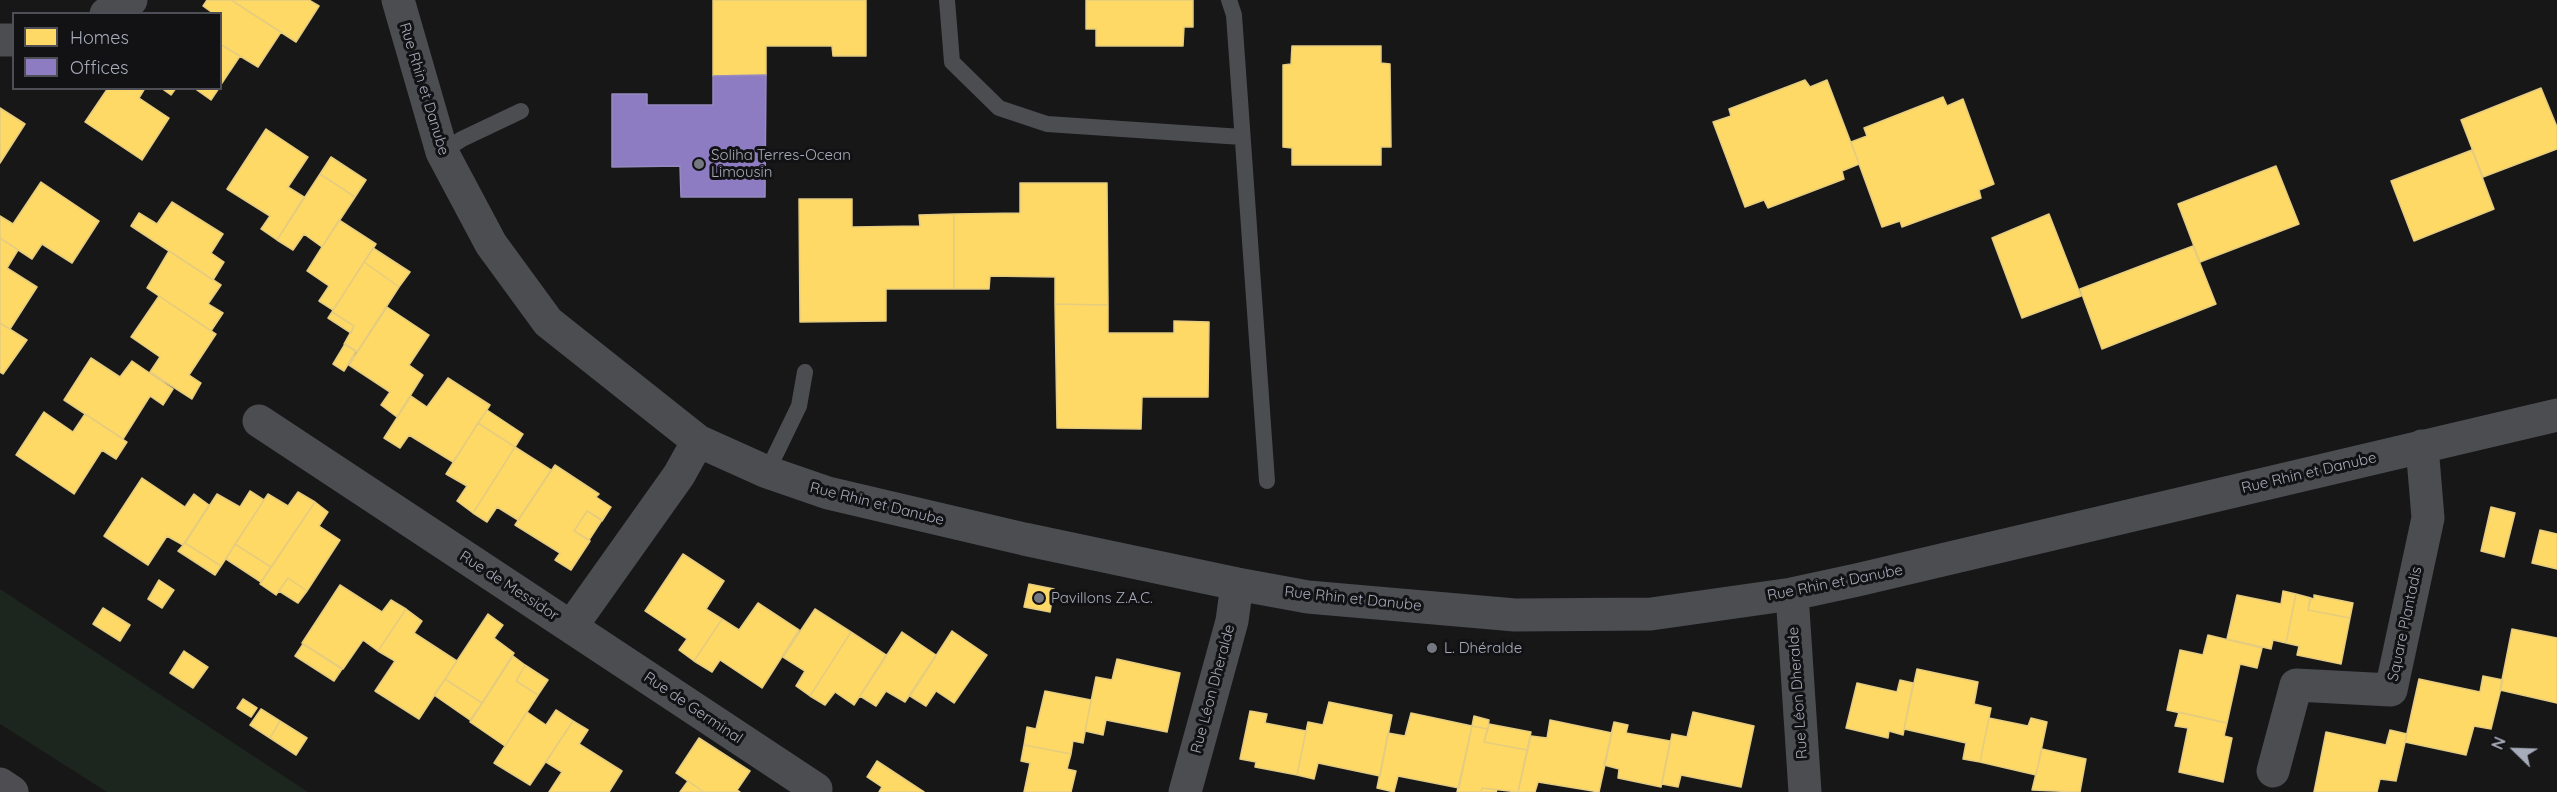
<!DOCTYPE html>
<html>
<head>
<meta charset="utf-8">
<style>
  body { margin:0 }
  #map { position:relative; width:2557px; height:792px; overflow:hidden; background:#171718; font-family:Quicksand,sans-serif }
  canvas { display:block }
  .legend { position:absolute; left:12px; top:12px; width:210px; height:78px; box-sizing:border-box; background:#121114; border:2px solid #4e4f56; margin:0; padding:8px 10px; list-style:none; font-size:18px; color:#a7acba }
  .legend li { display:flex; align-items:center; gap:12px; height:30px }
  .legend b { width:30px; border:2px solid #4e4f56 }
  .north { position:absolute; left:2485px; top:720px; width:60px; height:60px; -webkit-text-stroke:4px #121114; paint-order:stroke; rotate:293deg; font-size:16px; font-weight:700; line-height:24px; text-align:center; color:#a7acba }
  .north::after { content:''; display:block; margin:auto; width:21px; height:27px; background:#a7acba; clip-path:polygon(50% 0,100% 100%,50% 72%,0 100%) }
</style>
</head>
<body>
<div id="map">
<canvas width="2557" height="792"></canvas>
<ul class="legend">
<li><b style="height:16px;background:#ffd966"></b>Homes</li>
<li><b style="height:16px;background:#8e7cc3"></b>Offices</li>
</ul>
<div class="north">N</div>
</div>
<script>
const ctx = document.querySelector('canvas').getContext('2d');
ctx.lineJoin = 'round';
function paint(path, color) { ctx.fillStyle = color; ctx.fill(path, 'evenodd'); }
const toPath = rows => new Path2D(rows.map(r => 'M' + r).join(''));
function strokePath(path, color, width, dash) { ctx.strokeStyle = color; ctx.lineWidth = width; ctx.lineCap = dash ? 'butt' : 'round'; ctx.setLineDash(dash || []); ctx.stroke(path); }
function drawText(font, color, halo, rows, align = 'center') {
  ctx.font = font + ' Quicksand,sans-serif'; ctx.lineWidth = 6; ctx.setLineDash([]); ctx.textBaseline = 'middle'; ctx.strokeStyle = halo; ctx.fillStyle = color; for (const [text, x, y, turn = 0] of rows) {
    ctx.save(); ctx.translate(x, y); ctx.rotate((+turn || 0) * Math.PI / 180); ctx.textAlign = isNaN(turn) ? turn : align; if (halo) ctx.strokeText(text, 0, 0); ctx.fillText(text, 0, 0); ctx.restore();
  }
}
const green = toPath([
  [0,589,308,792,107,792,0,724]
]);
const homes = toPath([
  [207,0,231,0,281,32,258,67,220,44,220,14,214,14,203,6,207,0],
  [231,0,309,0,319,6,296,42,231,0],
  [713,0,866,0,866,56,833,56,832,46,766,46,766,75,713,76,713,0],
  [1086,0,1193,0,1193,27,1184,27,1183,46,1096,46,1096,29,1086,29,1086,0],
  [220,44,240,56,220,86,220,44],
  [1292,46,1381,46,1381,63,1390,64,1391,147,1381,147,1381,165,1292,165,1292,148,1283,147,1283,65,1291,64,1292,46],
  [1805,80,1810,87,1827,80,1859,164,1842,171,1844,179,1768,208,1764,200,1745,207,1713,122,1731,116,1729,109,1805,80],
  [108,88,145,88,139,98,169,118,142,160,85,122,108,88],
  [161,88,176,88,171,95,161,88],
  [194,88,219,88,211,100,194,88],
  [2541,88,2557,127,2557,149,2483,177,2461,120,2541,88],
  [1943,97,1947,106,1963,99,1994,184,1979,190,1981,198,1902,227,1900,221,1882,227,1851,142,1867,136,1864,128,1943,97],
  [0,108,25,124,0,163,0,108],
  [266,129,308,157,288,187,304,197,277,240,261,229,270,216,227,189,266,129],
  [2472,150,2494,209,2414,241,2391,181,2472,150],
  [331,157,366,180,355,197,320,174,331,157],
  [2276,166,2299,224,2200,262,2178,204,2276,166],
  [320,174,355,197,322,247,304,234,293,250,277,240,320,174],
  [41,182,99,221,72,263,42,244,32,259,0,238,0,216,13,224,41,182],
  [1020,183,1107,183,1108,305,1055,304,1055,277,990,276,989,289,954,289,954,214,1020,213,1020,183],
  [799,199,852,199,852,227,920,226,919,215,954,214,954,289,886,289,886,321,800,322,799,199],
  [172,202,223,234,211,253,224,262,213,280,131,226,139,213,157,224,172,202],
  [2049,214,2081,296,2022,318,1992,238,2049,214],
  [339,220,376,244,333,310,319,301,329,286,307,271,339,220],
  [0,238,18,250,7,268,37,287,10,329,0,323,0,238],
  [2193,246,2216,304,2102,349,2080,289,2193,246],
  [373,248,410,272,399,287,364,262,373,248],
  [169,251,221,285,208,304,223,313,211,331,147,288,169,251],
  [364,262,399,287,357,352,344,344,354,326,332,312,364,262],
  [159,296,216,334,189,375,201,383,192,399,150,372,160,357,131,337,159,296],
  [1055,304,1108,305,1108,333,1174,333,1174,321,1209,322,1208,397,1142,397,1141,429,1057,428,1055,304],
  [387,307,429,335,409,365,423,375,397,417,381,405,390,392,349,365,387,307],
  [332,312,354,326,351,333,328,318,332,312],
  [0,323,27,340,3,374,0,372,0,323],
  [345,344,356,351,344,371,333,364,345,344],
  [91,358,120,377,132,361,173,389,163,405,150,396,123,439,64,400,91,358],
  [448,378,490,405,453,462,409,435,400,448,384,438,411,396,427,407,448,378],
  [487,410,523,434,515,447,478,423,487,410],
  [44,412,73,432,85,414,127,442,116,459,102,450,74,494,16,455,44,412],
  [478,423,515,447,473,513,457,501,467,486,446,474,478,423],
  [515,447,551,470,518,520,497,507,487,522,473,513,515,447],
  [555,465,599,494,596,497,611,507,602,521,587,511,574,531,590,541,571,570,555,560,560,553,515,525,555,465],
  [142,478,185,507,194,494,209,505,183,545,167,536,148,565,104,536,142,478],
  [250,491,264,500,221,566,185,543,217,494,240,507,250,491],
  [298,492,315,502,271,567,235,544,268,494,288,506,298,492],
  [315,502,328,512,319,526,340,540,307,591,288,578,276,595,260,584,315,502],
  [2491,507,2515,513,2504,557,2481,551,2491,507],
  [587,511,602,520,589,540,574,531,587,511],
  [2540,530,2557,534,2557,569,2532,563,2540,530],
  [185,543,221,566,215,575,178,551,185,543],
  [235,544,271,567,261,582,226,559,235,544],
  [683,554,724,581,706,609,722,619,694,661,679,650,687,639,645,611,683,554],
  [288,578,307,591,298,603,279,591,288,578],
  [159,580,174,590,162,608,148,599,159,580],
  [1029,584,1054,589,1050,612,1024,607,1029,584],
  [340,585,382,612,391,600,406,609,378,651,363,640,343,669,302,643,340,585],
  [2283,591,2296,594,2286,643,2273,640,2271,649,2227,639,2237,595,2281,604,2283,591],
  [2296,594,2311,598,2308,610,2350,618,2341,664,2297,655,2299,646,2286,643,2296,594],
  [2314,595,2353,603,2350,618,2308,610,2310,598,2314,599,2314,595],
  [758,603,799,630,762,688,720,660,712,672,694,661,722,619,739,630,758,603],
  [103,608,130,625,120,641,93,624,103,608],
  [406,609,422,621,414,633,457,661,419,719,375,691,395,661,378,651,406,609],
  [815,609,851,632,810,696,796,686,805,671,783,657,815,609],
  [488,614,503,625,494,638,514,653,482,703,445,679,488,614],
  [2512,629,2557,638,2557,703,2500,690,2512,629],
  [952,631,987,655,954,703,936,691,926,706,910,696,952,631],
  [851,632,886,655,854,705,835,692,825,705,810,696,851,632],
  [902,632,936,655,905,702,886,691,876,706,860,696,902,632],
  [2208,635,2262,648,2257,668,2240,664,2227,723,2167,710,2180,650,2203,655,2208,635],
  [303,644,342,669,334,681,295,656,303,644],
  [184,651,208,667,193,688,170,673,184,651],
  [513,656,525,665,516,681,538,695,505,746,470,722,513,656],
  [1117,659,1180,673,1167,732,1106,720,1103,735,1085,731,1096,677,1112,680,1117,659],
  [525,665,548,680,538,695,516,681,525,665],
  [1917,669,1978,682,1974,704,1991,708,1980,762,1963,759,1966,743,1904,729,1917,669],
  [2483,676,2503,680,2491,729,2474,726,2466,755,2405,742,2419,679,2480,692,2483,676],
  [445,679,482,703,470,720,434,695,445,679],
  [1900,680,1913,683,1903,735,1889,731,1888,738,1846,728,1857,683,1897,692,1900,680],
  [1045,691,1091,700,1083,743,1073,741,1071,754,1024,745,1027,727,1036,729,1045,691],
  [243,699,257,708,251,717,237,708,243,699],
  [1329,702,1392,715,1380,776,1318,763,1314,779,1297,775,1308,722,1323,725,1329,702],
  [261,709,280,721,270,738,250,725,261,709],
  [556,710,573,721,530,785,494,763,527,712,546,725,556,710],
  [1250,711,1267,714,1265,723,1306,731,1297,775,1255,767,1256,762,1240,759,1250,711],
  [1693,712,1754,726,1741,787,1681,775,1678,787,1662,784,1672,734,1687,737,1693,712],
  [2179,712,2227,723,2224,736,2232,738,2223,782,2179,772,2188,728,2175,726,2179,712],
  [1411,713,1472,726,1459,788,1398,776,1394,792,1377,788,1388,733,1405,736,1411,713],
  [1474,716,1489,720,1488,729,1472,726,1474,716],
  [1989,718,2028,726,2031,718,2047,722,2036,775,1980,762,1989,718],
  [1550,720,1612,733,1599,792,1538,782,1535,792,1518,792,1531,736,1547,738,1550,720],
  [280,721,307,738,296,755,270,738,280,721],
  [573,721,588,730,579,744,622,771,609,792,549,792,562,772,546,762,573,721],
  [1614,722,1628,725,1626,733,1670,741,1661,787,1618,778,1619,769,1604,765,1614,722],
  [1489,724,1531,732,1527,750,1484,742,1489,724],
  [1472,726,1488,729,1484,742,1527,750,1518,792,1482,788,1481,792,1457,792,1472,726],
  [2390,730,2407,734,2396,781,2380,779,2377,792,2314,792,2326,732,2386,745,2390,730],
  [699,738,750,771,737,790,740,792,704,792,676,773,699,738],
  [1024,745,1071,754,1067,769,1076,771,1071,792,1024,792,1030,763,1021,761,1024,745],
  [2042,749,2086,759,2080,792,2032,790,2042,749],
  [877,761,924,792,879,792,882,787,867,777,877,761],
  [688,781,704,792,680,792,688,781],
  [1482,788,1497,790,1496,792,1481,792,1482,788]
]);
const offices = toPath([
  [766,75,765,197,681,197,680,166,612,167,612,94,647,94,647,105,713,105,713,76,766,75]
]);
const service = toPath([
  [947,0,952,62,999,108,1047,124,1242,137],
  [1229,0,1234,15,1267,481],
  [442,152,462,139,521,111],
  [767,472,799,406,805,372]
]);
const minor = toPath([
  [398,0,442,152,491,244,548,322,698,441,767,472,828,493,1024,539,1237,584,1308,597,1515,615,1651,614,1792,594,1857,580,2557,415],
  [106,14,131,0],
  [0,40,14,40],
  [259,421,571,627,679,475,698,441],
  [1792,594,1805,792],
  [571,627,816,789],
  [2273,771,2296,685,2391,690,2428,518,2422,446],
  [1185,792,1232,621,1237,584]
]);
const motorway = toPath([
  [0,784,12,792]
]);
const markers = [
  [699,164,6,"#757881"],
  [1039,598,6,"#757881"],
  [1432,648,6,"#757881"]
];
const streetNames = [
  ["Rue Rhin et Danube",424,89,73],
  ["Rue Rhin et Danube",2309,473,-13],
  ["Rue Rhin et Danube",877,504,14],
  ["Rue Rhin et Danube",1835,583,-11],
  ["Rue de Messidor",509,586,33],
  ["Rue Rhin et Danube",1353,599,6],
  ["Square Plantadis",2405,624,-78],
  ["Rue Léon Dheralde",1213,689,-75],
  ["Rue Léon Dheralde",1798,693,-94],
  ["Rue de Germinal",693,708,34]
];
const poiNames = [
  ["Soliha Terres-Ocean",711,155],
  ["Limousin",711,172],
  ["Pavillons Z.A.C.",1051,598],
  ["L. Dhéralde",1444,648]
];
paint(green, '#1d251f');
paint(homes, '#ffd966');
strokePath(homes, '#e5cc7f', 1.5);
paint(offices, '#8e7cc3');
strokePath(offices, '#968ac0', 1.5);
strokePath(service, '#4b4d51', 16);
strokePath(minor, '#4b4d51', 33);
strokePath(motorway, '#4e4e52', 33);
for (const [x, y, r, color] of markers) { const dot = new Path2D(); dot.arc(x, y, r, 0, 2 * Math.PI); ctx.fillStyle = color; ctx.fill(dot); strokePath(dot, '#121114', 2); }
drawText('15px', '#a7acba', '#121114', streetNames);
drawText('15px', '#a7acba', '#121114', poiNames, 'left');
</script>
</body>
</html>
